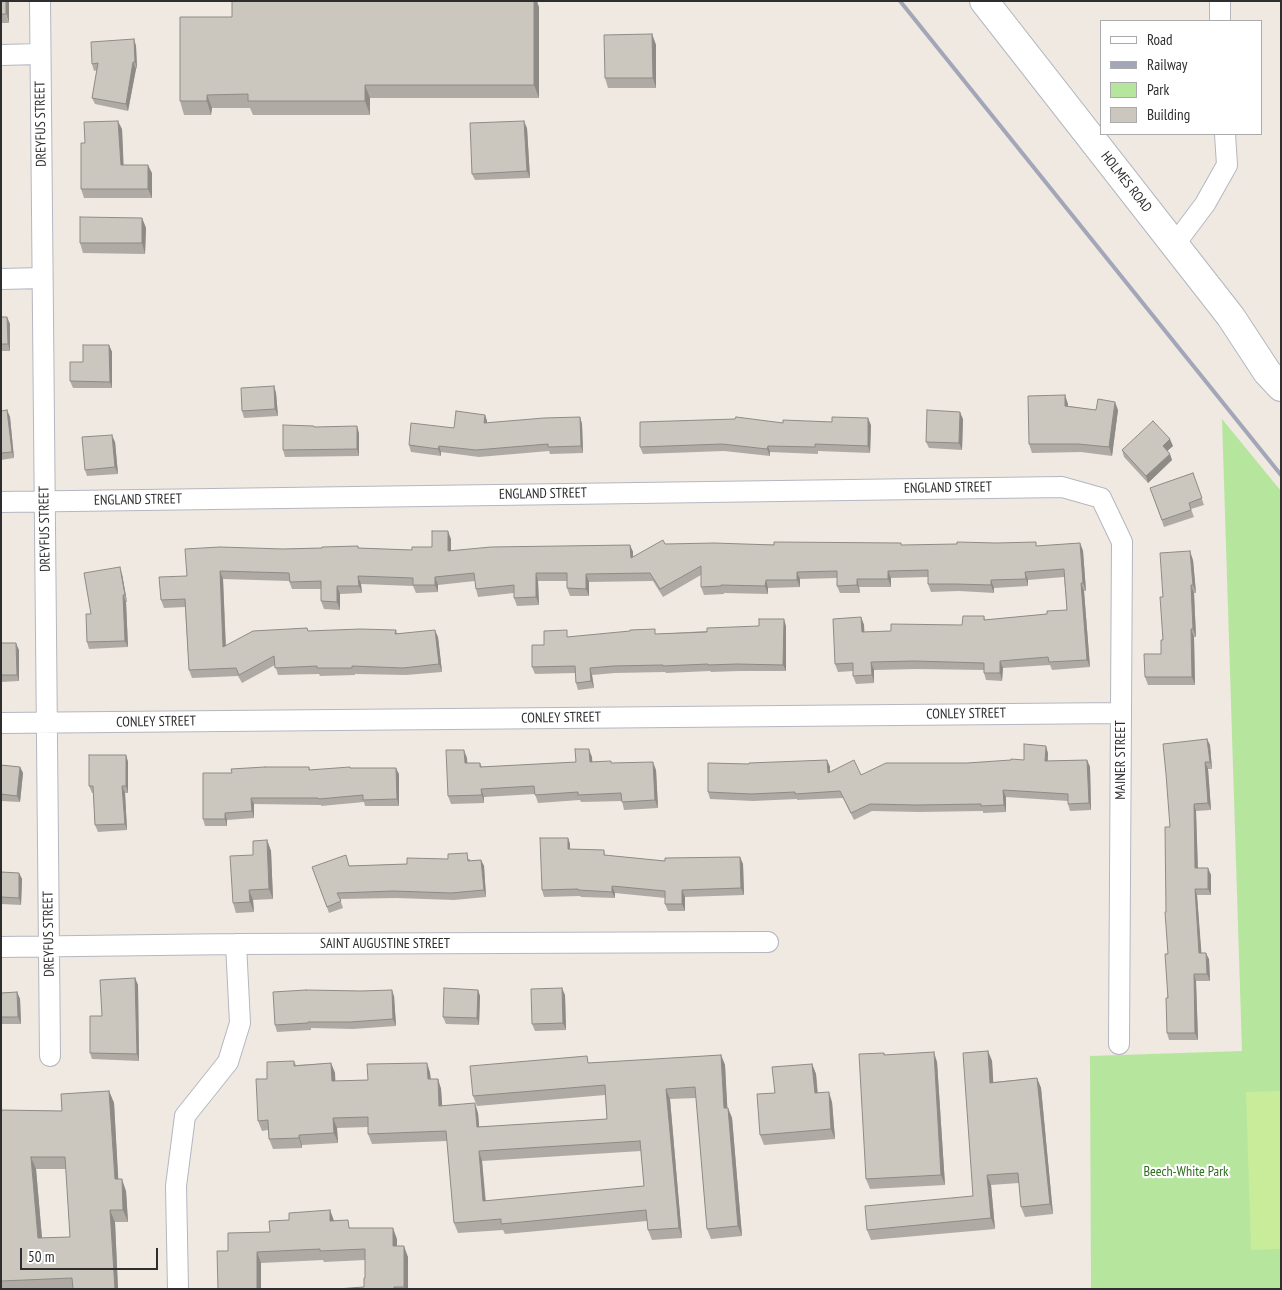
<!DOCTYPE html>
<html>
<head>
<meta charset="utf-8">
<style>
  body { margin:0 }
  #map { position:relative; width:1282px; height:1290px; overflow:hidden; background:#efe9e1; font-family:"PT Sans Narrow",sans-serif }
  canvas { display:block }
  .frame { position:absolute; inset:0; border:2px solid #2e2e2e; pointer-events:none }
  .legend { position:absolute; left:1100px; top:20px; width:162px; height:115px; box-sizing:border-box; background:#fff; border:1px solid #ababab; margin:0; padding:6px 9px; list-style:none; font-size:15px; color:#2e2e2e }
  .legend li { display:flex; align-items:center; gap:10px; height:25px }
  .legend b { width:25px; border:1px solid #ababab }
  .scale { position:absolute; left:20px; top:1248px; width:138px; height:22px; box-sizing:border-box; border:2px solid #2e2e2e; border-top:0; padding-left:6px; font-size:15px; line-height:18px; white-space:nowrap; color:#2e2e2e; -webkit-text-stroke:4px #fff; paint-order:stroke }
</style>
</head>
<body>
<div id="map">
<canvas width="1282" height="1290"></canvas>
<div class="frame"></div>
<ul class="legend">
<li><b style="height:6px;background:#fff"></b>Road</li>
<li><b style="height:6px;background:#a3a6b8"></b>Railway</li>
<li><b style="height:14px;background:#b6e59e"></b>Park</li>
<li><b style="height:14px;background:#cbc7bf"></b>Building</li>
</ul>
<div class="scale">50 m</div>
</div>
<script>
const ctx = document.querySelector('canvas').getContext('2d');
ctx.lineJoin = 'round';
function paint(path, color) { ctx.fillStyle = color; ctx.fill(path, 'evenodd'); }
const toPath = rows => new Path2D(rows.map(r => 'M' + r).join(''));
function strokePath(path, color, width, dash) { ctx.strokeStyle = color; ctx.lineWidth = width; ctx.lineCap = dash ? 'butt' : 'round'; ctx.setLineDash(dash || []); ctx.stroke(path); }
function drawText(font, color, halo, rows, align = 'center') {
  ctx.font = font + ' "PT Sans Narrow",sans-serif'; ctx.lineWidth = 4.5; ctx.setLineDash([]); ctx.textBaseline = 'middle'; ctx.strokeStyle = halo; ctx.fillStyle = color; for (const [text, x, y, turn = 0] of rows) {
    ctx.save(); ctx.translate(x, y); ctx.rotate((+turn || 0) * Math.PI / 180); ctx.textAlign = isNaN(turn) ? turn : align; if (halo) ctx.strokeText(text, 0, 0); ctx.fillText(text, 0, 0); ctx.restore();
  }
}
const green = toPath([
  [1222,419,1281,491,1281,1289,1091,1289,1090,1056,1242,1051]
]);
const pitch = toPath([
  [1281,1091,1281,1249,1251,1250,1246,1092]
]);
const street = toPath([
  [40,1,50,1056],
  [1220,1,1220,21],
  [1,55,40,54],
  [1175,244,1205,204,1227,165,1225,134],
  [1,279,42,278],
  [1,502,1062,487,1101,498,1122,542,1119,1044],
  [1,723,1121,713],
  [1,947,236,944,768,942],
  [178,1289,176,1186,185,1116,228,1062,240,1023,236,944]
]);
const secondary = toPath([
  [984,1,1231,317,1267,372,1281,387]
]);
const rail = toPath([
  [900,1,1281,475]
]);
const wall = toPath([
  [1,1,9,23,1,23],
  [539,7,539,98,370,98,370,115,253,115,250,108,212,108,211,115,184,115,180,101,232,17],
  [652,34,656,45,656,88,608,88,605,78],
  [134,39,136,46,137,68,136,69,128,111,95,104,92,98,97,70,94,71,92,64],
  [527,128,530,178,475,180,472,174],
  [122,129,123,165,152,173,152,198,84,198,81,189,85,143],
  [142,218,146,228,145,254,83,253,80,243],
  [1,317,7,317,10,324,10,351,1,351],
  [109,345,112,352,112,388,73,388,70,381],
  [274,386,276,393,278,416,244,418,242,411],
  [1065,395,1068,406,1096,410,1118,410,1112,456,1081,452,1032,453,1029,444],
  [7,410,10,417,14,458,1,460,1,411],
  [485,415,487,421,487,423,580,417,582,424,583,453,550,454,549,451,479,457,441,452,441,456,411,452,409,445,454,428],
  [963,419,962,450,929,448,926,442],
  [783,423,871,425,870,453,818,451,818,454,770,452,770,456,724,451,643,454,640,447],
  [314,427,359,433,359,456,285,457,283,450],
  [115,442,118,474,87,476,85,470],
  [1173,446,1167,451,1172,460,1148,483,1124,457,1122,450],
  [1193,473,1204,505,1191,509,1194,517,1164,527,1150,488],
  [451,539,451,551,630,545,633,552,633,557,665,544,1037,546,1080,543,1083,551,1086,591,1084,591,1090,667,1052,670,1050,665,1003,668,1002,681,986,680,984,673,984,670,917,669,874,670,874,683,856,684,853,676,853,671,838,672,835,664,861,617,864,625,864,632,891,631,962,625,984,616,985,620,1047,614,1067,610,1064,577,1028,580,1028,586,994,588,994,593,959,591,931,592,928,584,928,577,891,578,891,587,859,587,860,593,840,593,837,586,837,578,800,579,800,587,768,588,768,594,724,593,724,594,704,595,701,587,701,575,663,597,653,581,589,582,589,596,570,596,567,588,567,581,538,581,539,605,517,606,514,598,514,593,478,597,476,589,475,581,438,585,438,592,416,593,413,586,361,584,362,593,340,594,340,610,324,609,321,601,321,589,292,589,289,581,223,579,226,646,307,628,308,631,396,630,397,633,438,637,442,672,406,675,355,674,355,675,320,676,319,674,278,675,275,665,242,683,238,676,192,678,189,670,185,607,164,608,161,600,187,576,283,549,322,548,358,546,358,548,412,550,432,547],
  [1193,560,1196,593,1194,593,1196,637,1194,637,1195,685,1148,685,1145,677,1161,654,1163,640,1163,597],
  [122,574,127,602,126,602,128,647,89,649,87,642,91,614],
  [786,626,786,671,740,671,711,672,710,671,666,673,665,672,615,673,592,675,594,688,578,690,576,683,575,673,535,674,532,667,544,645,570,637,657,634],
  [1,643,19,650,19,681,1,682],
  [1207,739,1210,745,1212,769,1208,769,1211,810,1196,811,1198,868,1208,868,1211,875,1211,895,1197,895,1201,953,1209,959,1210,981,1196,981,1198,1040,1169,1040,1167,1033,1168,954,1166,912,1170,827],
  [1048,753,1048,761,1087,760,1090,767,1091,810,1070,811,1068,804,1068,801,1006,797,1006,812,983,813,983,811,919,812,872,811,854,820,843,798,797,800,797,799,753,801,710,799,708,792,749,764,827,760,830,767,830,772,861,775,967,763,1024,760],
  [126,755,128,762,128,793,125,793,127,830,98,832,95,825,93,793,92,793,89,786],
  [592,757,592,762,611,763,656,770,658,808,624,810,622,801,581,802,580,800,538,803,535,794,484,797,484,803,451,804,448,796,467,758,467,763,480,763,482,767,576,762],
  [1,765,20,767,23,773,20,802,1,801],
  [309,767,310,770,351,768,399,774,399,806,365,806,364,802,321,806,321,805,254,804,254,818,227,820,227,826,205,826,203,819,232,773],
  [568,838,570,844,570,849,604,850,605,855,665,861,740,857,743,864,744,895,685,897,685,911,668,911,665,904,665,898,615,893,615,898,581,897,580,896,544,897,542,890],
  [267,840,271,851,273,899,253,900,254,912,236,913,233,903,253,855],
  [470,859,470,861,481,860,484,866,486,897,454,900,396,898,340,899,343,908,329,913,312,867,407,864],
  [1,872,19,873,22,879,21,905,1,904],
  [135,978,138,985,139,1061,92,1059,90,1053,102,1016],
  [478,990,480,996,479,1025,446,1024,443,1017],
  [17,992,20,999,21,1024,1,1024,1,993],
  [565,995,566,1030,535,1031,532,1024],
  [394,996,396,1026,353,1029,311,1028,311,1030,277,1032,275,1025],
  [988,1051,992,1061,993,1082,1037,1078,1041,1088,1053,1214,1025,1217,1021,1207,1019,1183,991,1185,995,1229,871,1240,867,1230,973,1196],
  [884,1053,885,1055,937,1062,945,1185,870,1189,866,1179],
  [721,1055,725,1065,727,1108,728,1108,732,1118,742,1236,711,1239,707,1229,696,1098,670,1099,682,1238,652,1240,648,1230,647,1221,505,1234,503,1230,458,1233,454,1223,447,1141,372,1144,368,1134,368,1127,337,1128,338,1143,302,1145,302,1148,273,1149,269,1139,268,1130,262,1131,258,1121,267,1079,294,1061,296,1065,331,1063,335,1073,335,1081,368,1080,427,1063,430,1073,431,1079,438,1079,441,1089,442,1106,478,1113,479,1127,607,1119,605,1095,477,1106,473,1096,590,1063],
  [641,1151,644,1186,486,1201,482,1161],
  [812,1064,816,1074,818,1093,832,1102,835,1139,764,1145,760,1135,775,1093],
  [109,1091,114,1103,118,1179,126,1191,128,1222,115,1222,118,1289,1,1289,1,1110,62,1111],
  [36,1169,66,1169,70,1237,42,1238],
  [330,1210,334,1221,351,1228,397,1239,397,1246,408,1257,408,1289,337,1289,364,1287,365,1278,365,1260,324,1262,323,1260,261,1263,228,1251,270,1232,289,1220]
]);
const shadedWall = toPath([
  [6,1,9,1,9,23,6,14],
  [534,1,537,1,539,7,539,98,534,85],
  [652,34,656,45,656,88,653,78],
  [134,39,136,46,137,68,135,62],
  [133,62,136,69,128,111,126,104],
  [365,85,370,98,370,115,365,101],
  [207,95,212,108,211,115,207,101],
  [118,121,122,129,124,173,121,165],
  [524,121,527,128,530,178,527,171],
  [148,165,152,173,152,198,148,189],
  [142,218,146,228,145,254,142,243],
  [7,317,10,324,10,351,8,344],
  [109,345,112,352,112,388,110,382],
  [274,386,276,393,278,416,275,409],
  [1065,395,1068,404,1068,414,1065,406],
  [1115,402,1118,410,1112,456,1109,447],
  [7,410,10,417,14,458,12,452],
  [960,412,963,419,962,450,959,443],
  [485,415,487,421,486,430,484,423],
  [580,417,582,424,583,453,581,446],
  [868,418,871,425,870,453,868,446],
  [357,426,359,433,359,456,357,449],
  [112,435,115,442,118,474,115,467],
  [1170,439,1173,446,1165,453,1163,446],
  [439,446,441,452,441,456,438,449],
  [768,446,770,452,770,456,767,449],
  [1170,454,1172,460,1148,483,1146,476],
  [448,531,451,539,451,559,448,551],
  [1080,543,1083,551,1086,591,1083,583],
  [630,545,633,552,633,566,631,558],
  [1190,551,1193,560,1196,593,1193,585],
  [120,567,122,574,127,602,125,595],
  [220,571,223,579,226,655,223,647],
  [888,571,891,578,891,587,888,579],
  [797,572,800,579,800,587,797,580],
  [1025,572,1028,580,1028,586,1026,579],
  [536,573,538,581,539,605,536,597],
  [586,574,589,582,589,596,586,589],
  [358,576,361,584,362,593,359,586],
  [435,577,438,585,438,592,435,585],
  [857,579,859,587,860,593,857,585],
  [766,580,768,588,768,594,765,586],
  [991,580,994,588,994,593,991,585],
  [1081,583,1084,591,1090,667,1087,660],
  [1191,585,1194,593,1196,637,1193,629],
  [337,586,340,594,340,610,337,602],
  [123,595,126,602,128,647,125,641],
  [861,617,864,625,865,640,862,632],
  [784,619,786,626,786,671,783,665],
  [1191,629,1194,637,1195,685,1192,677],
  [435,630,438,637,442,672,439,664],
  [16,643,19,650,19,681,17,675],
  [1000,661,1003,668,1002,681,1000,673],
  [871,662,874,670,874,683,872,675],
  [590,668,592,675,594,688,591,681],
  [1207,739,1210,745,1212,769,1210,762],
  [1046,746,1048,753,1047,768,1045,761],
  [589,749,592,757,593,770,590,762],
  [464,750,467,758,468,771,465,763],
  [126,755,128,762,128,793,126,786],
  [827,760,830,767,830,779,828,773],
  [1087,760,1090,767,1091,810,1089,803],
  [653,762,656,770,658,808,655,800],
  [1205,762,1208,769,1211,810,1208,803],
  [20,767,23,773,20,802,17,796],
  [396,768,399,774,399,806,397,799],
  [122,786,125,793,127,830,125,824],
  [481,789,484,797,484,803,482,795],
  [1003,790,1006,797,1006,812,1004,805],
  [251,798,254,804,254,818,252,811],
  [1194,804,1196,811,1198,875,1195,868],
  [225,813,227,820,227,826,225,819],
  [568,838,570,844,570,856,568,849],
  [267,840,271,851,273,899,269,889],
  [740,857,743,864,744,895,741,888],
  [481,860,484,866,486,897,484,890],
  [1208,868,1211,875,1211,895,1208,889],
  [19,873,22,879,21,905,19,898],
  [612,886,615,893,615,898,612,892],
  [1195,889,1197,895,1202,960,1199,953],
  [249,890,253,900,254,912,250,902],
  [682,890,685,897,685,911,682,904],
  [1206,953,1209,959,1210,981,1207,974],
  [1194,974,1196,981,1198,1040,1195,1033],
  [135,978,138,985,139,1061,137,1054],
  [562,988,565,995,566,1030,563,1023],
  [392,990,394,996,396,1026,393,1019],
  [478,990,480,996,479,1025,477,1018],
  [17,992,20,999,21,1024,18,1017],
  [988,1051,992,1061,994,1093,990,1083],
  [934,1052,937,1062,945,1185,941,1175],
  [721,1055,725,1065,728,1119,724,1108],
  [331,1063,335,1073,336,1092,332,1081],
  [427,1063,430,1073,431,1089,428,1079],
  [812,1064,816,1074,818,1103,815,1093],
  [1037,1078,1041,1088,1053,1214,1050,1204],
  [438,1079,441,1089,443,1116,439,1106],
  [666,1089,670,1099,682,1238,679,1228],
  [109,1091,114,1103,119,1191,115,1179],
  [829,1092,832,1102,835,1139,831,1129],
  [475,1103,478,1113,480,1137,477,1127],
  [728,1108,732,1118,742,1236,738,1226],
  [333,1118,337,1128,338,1143,334,1133],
  [299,1135,302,1145,302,1148,299,1138],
  [479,1151,482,1161,486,1211,483,1201],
  [31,1157,36,1169,43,1250,38,1238],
  [987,1175,991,1185,995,1229,991,1218],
  [122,1179,126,1191,128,1222,123,1210],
  [110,1210,115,1222,118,1289,115,1289],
  [330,1210,334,1221,330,1221],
  [393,1228,397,1239,397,1257,393,1246],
  [404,1246,408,1257,408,1289,405,1289,404,1287],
  [257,1252,261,1263,261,1289,257,1289]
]);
const building = toPath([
  [1,1,6,1,6,14,1,14,1,1],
  [232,1,534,1,534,85,365,85,365,101,248,101,248,94,207,95,207,101,180,101,180,17,232,17,232,1],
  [652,34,653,78,605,78,604,35,652,34],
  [134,39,135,62,133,62,126,104,92,98,98,63,92,64,91,42,134,39],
  [118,121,121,165,148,165,148,189,81,189,81,143,85,143,84,122,118,121],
  [524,121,527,171,472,174,470,123,524,121],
  [80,217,142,218,142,243,80,243,80,217],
  [1,317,7,317,8,344,1,344,1,317],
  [83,345,109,345,110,382,70,381,70,362,83,362,83,345],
  [274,386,275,409,242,411,241,388,274,386],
  [1065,395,1065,406,1096,410,1098,399,1115,402,1109,447,1078,444,1029,444,1028,396,1065,395],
  [7,410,12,452,1,453,1,411,7,410],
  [927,410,960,412,959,443,926,442,927,410],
  [456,411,485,415,484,423,544,418,580,417,581,446,548,447,548,444,476,450,439,446,438,449,409,445,411,423,454,428,456,411],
  [736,417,783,423,783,420,832,422,832,417,868,418,868,446,815,444,815,447,768,446,767,449,722,444,640,447,640,422,735,419,736,417],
  [1153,421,1170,439,1163,446,1170,454,1146,476,1122,450,1153,421],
  [283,425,314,426,314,427,357,426,357,449,283,450,283,425],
  [112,435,115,467,85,470,82,437,112,435],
  [1193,473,1202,498,1189,503,1191,510,1162,520,1150,488,1193,473],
  [432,531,448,531,448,551,491,547,630,545,631,558,663,540,665,544,714,543,774,545,774,542,901,543,901,545,957,544,957,542,996,543,1036,542,1036,546,1080,543,1083,583,1081,583,1087,660,1049,662,1048,657,1000,661,1000,673,984,673,984,663,914,661,871,662,872,675,853,676,853,663,835,664,833,619,861,617,862,632,891,631,891,624,962,625,963,616,984,616,984,620,1047,614,1047,611,1067,610,1064,569,1025,572,1026,579,991,580,991,585,956,584,928,584,928,570,888,571,888,579,857,579,857,585,837,586,837,571,797,572,797,580,766,580,765,586,721,585,721,586,701,587,701,566,660,589,650,573,586,574,586,589,567,588,567,573,536,573,536,597,514,598,514,585,476,589,474,573,435,577,435,585,413,585,413,578,358,576,359,586,337,586,337,602,321,601,321,581,290,582,289,573,220,571,223,647,253,631,307,628,308,631,360,629,396,630,395,634,435,630,439,664,403,668,352,666,352,668,317,668,317,666,275,668,274,656,239,675,236,668,189,670,185,599,161,600,159,577,187,576,185,549,220,547,283,549,322,548,322,547,358,546,358,548,412,550,412,547,432,547,432,531],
  [1190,551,1193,585,1191,585,1193,629,1191,629,1192,677,1145,677,1144,654,1161,654,1161,640,1163,640,1160,597,1163,597,1160,553,1190,551],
  [120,567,125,595,123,595,125,641,87,642,86,614,91,614,84,573,120,567],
  [759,619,784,619,783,665,737,664,708,665,708,664,663,666,663,665,613,666,590,668,591,681,576,683,575,666,532,667,532,645,544,645,544,631,567,630,567,637,630,631,630,630,655,629,655,634,707,632,707,628,759,626,759,619],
  [1,643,16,643,17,675,1,675,1,643],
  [1207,739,1210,762,1205,762,1208,803,1194,804,1195,868,1208,868,1208,889,1195,889,1199,953,1206,953,1207,974,1194,974,1195,1033,1167,1033,1166,998,1168,998,1165,954,1168,954,1165,912,1166,912,1165,827,1170,827,1166,774,1163,744,1207,739],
  [1024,744,1046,746,1045,761,1087,760,1089,803,1068,804,1068,794,1003,790,1004,805,981,806,981,804,917,805,870,804,851,813,840,791,795,794,795,792,751,794,708,792,708,763,749,764,749,763,827,760,828,773,854,760,861,775,886,763,967,763,1011,760,1011,759,1024,760,1024,744],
  [575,749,589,749,590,762,611,761,611,763,653,762,655,800,622,802,621,793,578,795,578,792,535,795,534,786,481,789,482,795,448,796,446,750,464,750,465,763,480,763,480,767,576,762,575,749],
  [89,755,126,755,126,786,122,786,125,824,95,825,93,786,89,786,89,755],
  [1,765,20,767,17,796,1,794,1,765],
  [265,767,309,767,309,770,350,767,350,768,396,768,397,799,363,800,363,795,319,799,318,798,251,798,252,811,225,813,225,819,203,819,203,773,232,773,231,769,265,767],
  [540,838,568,838,568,849,604,850,604,855,665,861,665,858,740,857,741,888,682,890,682,904,665,904,665,891,612,886,612,892,578,890,578,889,542,890,540,838],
  [267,840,269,889,249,890,250,902,233,903,230,856,253,855,253,841,267,840],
  [467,853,468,861,481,860,484,890,451,893,394,891,337,893,341,901,327,907,312,867,346,855,349,866,407,864,407,858,448,859,448,854,467,853],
  [1,872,19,873,19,898,1,897,1,872],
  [135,978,137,1054,90,1053,90,1016,102,1016,100,980,135,978],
  [444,988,478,990,477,1018,443,1017,444,988],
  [562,988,563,1023,532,1024,531,989,562,988],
  [306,990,361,991,392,990,393,1019,350,1022,308,1022,308,1023,275,1025,273,992,306,990],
  [17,992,18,1017,1,1017,1,993,17,992],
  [988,1051,990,1083,1037,1078,1050,1204,1021,1207,1018,1173,987,1175,991,1218,867,1230,865,1206,973,1196,963,1053,988,1051],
  [934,1052,941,1175,866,1179,859,1054,884,1053,884,1055,934,1052],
  [721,1055,724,1108,728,1108,738,1226,707,1229,695,1087,666,1089,679,1228,648,1230,646,1210,501,1224,501,1219,454,1223,446,1131,368,1134,368,1117,333,1118,334,1133,299,1135,299,1138,269,1139,268,1120,258,1121,256,1079,267,1079,267,1062,294,1061,294,1066,331,1063,332,1081,368,1080,367,1064,427,1063,428,1079,438,1079,439,1106,475,1103,477,1127,607,1119,605,1085,473,1096,470,1066,587,1056,588,1063,721,1055],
  [640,1141,644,1186,483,1201,479,1151,640,1141],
  [812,1064,815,1093,829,1092,831,1129,760,1135,757,1094,775,1093,772,1067,812,1064],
  [109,1091,115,1179,122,1179,123,1210,110,1210,115,1289,73,1289,72,1278,1,1281,1,1110,62,1111,61,1094,109,1091],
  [31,1157,65,1157,70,1237,38,1238,31,1157],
  [330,1210,330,1221,348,1220,349,1228,393,1228,393,1246,404,1246,404,1287,394,1287,394,1289,337,1289,364,1287,364,1278,365,1278,365,1249,320,1251,320,1249,257,1252,257,1289,218,1289,217,1251,228,1251,228,1233,270,1232,269,1221,289,1220,289,1213,330,1210]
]);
const streetNames = [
  ["DREYFUS STREET",41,124,-91],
  ["HOLMES ROAD",1126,182,52],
  ["ENGLAND STREET",948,488,-1],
  ["ENGLAND STREET",543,494,-1],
  ["ENGLAND STREET",138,500,-1],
  ["DREYFUS STREET",45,529,-91],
  ["CONLEY STREET",966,714,-1],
  ["CONLEY STREET",561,718,-1],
  ["CONLEY STREET",156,722,-1],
  ["MAINER STREET",1121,760,-90],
  ["DREYFUS STREET",49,934,-91],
  ["SAINT AUGUSTINE STREET",385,944]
];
const parkNames = [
  ["Beech-White Park",1186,1172]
];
paint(green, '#b6e59e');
paint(pitch, '#c9ec9a');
strokePath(street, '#b4b7c1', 22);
strokePath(secondary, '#b4b7c1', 30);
strokePath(street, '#fff', 20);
strokePath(secondary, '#fff', 28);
strokePath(rail, '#a3a6b8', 4);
paint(wall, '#afaba4');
paint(shadedWall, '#8e8b86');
paint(building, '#cbc7bf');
strokePath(building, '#8e8b86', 1);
drawText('14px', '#2e2e2e', '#fff', streetNames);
drawText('14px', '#2c6e1b', '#fff', parkNames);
</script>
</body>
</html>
